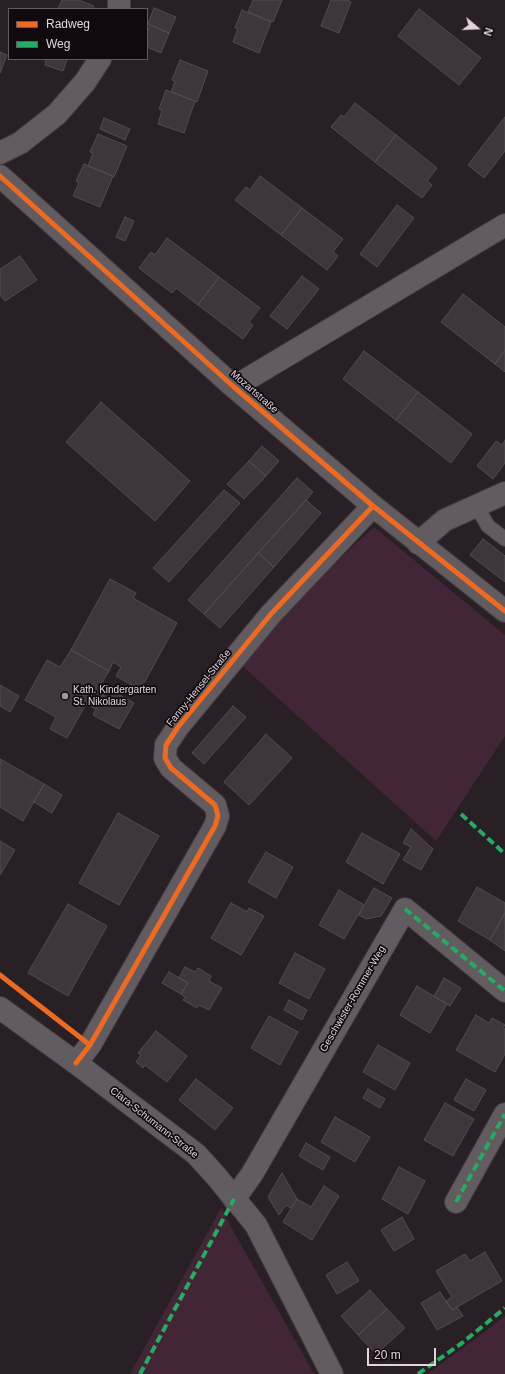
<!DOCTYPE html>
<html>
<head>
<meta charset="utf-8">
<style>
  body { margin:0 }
  #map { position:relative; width:505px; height:1374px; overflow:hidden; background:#282025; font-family:Arial,sans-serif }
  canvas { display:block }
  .legend { position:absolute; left:8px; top:8px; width:140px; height:52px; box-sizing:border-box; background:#10090d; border:1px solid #645b60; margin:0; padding:5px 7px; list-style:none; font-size:12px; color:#e1d5dc }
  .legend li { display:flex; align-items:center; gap:8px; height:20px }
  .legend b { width:20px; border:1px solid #645b60 }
  .north { position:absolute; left:457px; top:8px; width:40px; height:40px; -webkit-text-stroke:3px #10090d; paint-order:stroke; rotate:109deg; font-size:11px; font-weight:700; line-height:16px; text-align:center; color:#e1d5dc }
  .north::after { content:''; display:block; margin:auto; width:14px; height:18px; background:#e1d5dc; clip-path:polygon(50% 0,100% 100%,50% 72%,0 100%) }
  .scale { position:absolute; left:367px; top:1348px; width:69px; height:18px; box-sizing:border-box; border:2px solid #e1d5dc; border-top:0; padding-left:5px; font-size:12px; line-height:14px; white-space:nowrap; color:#e1d5dc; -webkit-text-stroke:3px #10090d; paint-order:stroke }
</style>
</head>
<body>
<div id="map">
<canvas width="505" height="1374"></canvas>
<ul class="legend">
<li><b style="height:5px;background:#ed6a23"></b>Radweg</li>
<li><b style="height:5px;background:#26ab63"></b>Weg</li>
</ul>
<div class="north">N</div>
<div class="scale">20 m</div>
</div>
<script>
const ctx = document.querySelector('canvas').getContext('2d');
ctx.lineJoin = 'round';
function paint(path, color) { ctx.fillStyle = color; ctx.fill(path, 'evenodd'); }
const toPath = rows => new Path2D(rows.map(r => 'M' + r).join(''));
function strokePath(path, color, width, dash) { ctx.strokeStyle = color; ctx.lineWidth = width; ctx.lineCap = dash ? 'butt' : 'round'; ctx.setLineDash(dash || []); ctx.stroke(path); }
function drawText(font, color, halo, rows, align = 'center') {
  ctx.font = font + ' Arial,sans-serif'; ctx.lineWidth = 3.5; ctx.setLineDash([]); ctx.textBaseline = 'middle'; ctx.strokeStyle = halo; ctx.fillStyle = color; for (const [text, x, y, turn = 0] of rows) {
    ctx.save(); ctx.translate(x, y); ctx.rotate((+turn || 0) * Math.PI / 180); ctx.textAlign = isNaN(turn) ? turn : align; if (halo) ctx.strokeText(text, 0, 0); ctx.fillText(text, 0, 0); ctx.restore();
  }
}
const green = toPath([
  [374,527,505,635,505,736,436,841,239,663,279,615],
  [221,1208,231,1227,314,1374,130,1374],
  [505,1316,505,1374,427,1374,479,1336]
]);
const building = toPath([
  [62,0,79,0,94,6,92,9,58,9,62,0],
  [253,0,282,0,273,22,248,12,253,0],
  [331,0,347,0,351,2,339,33,321,26,331,0],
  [154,8,176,17,169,33,148,24,154,8],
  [419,9,481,58,459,85,398,36,419,9],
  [242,10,271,22,259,53,233,42,238,29,235,28,242,10],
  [150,25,169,33,161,53,147,47,147,33,150,25],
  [0,52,7,55,0,73,0,52],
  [46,59,67,59,63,71,45,65,46,59],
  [180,60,208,71,197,102,171,92,175,81,172,80,180,60],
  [166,90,195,101,184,133,158,124,162,110,159,109,166,90],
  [355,103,396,135,375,162,331,127,341,115,344,117,355,103],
  [505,117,505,151,484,178,468,165,505,117],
  [104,118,130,129,125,140,100,129,104,118],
  [98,134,127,146,114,177,88,166,93,153,90,152,98,134],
  [396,135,437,168,427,181,432,185,422,198,375,162,396,135],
  [84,164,113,176,100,207,73,196,79,183,76,181,84,164],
  [260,176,302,208,281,235,235,200,246,187,250,190,260,176],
  [397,205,414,218,377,267,360,254,397,205],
  [302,208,343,239,333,252,338,256,327,270,281,235,302,208],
  [125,217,134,221,125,241,116,237,125,217],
  [167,238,219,277,198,305,176,288,172,293,139,268,151,252,155,255,167,238],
  [20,256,37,280,5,301,0,295,0,269,20,256],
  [302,276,319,289,287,329,270,316,302,276],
  [219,277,260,308,249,322,253,325,243,339,198,305,219,277],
  [463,294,505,327,505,350,495,364,441,322,463,294],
  [505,350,505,372,495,364,505,350],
  [364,351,418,392,396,420,343,379,364,351],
  [418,392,472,434,451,463,396,420,418,392],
  [101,402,190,481,155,521,66,442,101,402],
  [505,440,505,463,493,479,477,466,496,441,502,445,505,440],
  [262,446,279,461,266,476,249,461,262,446],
  [249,461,266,476,244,499,227,484,249,461],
  [297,478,313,492,204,614,188,600,297,478],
  [224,490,240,503,169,582,153,568,224,490],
  [306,500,321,513,274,567,258,553,306,500],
  [483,539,505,556,505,582,470,555,483,539],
  [258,553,274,567,220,628,204,614,258,553],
  [110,579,136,593,133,598,177,623,140,690,116,676,121,667,113,662,109,671,71,650,110,579],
  [71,650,109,671,98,689,105,693,96,709,86,704,67,738,50,729,56,717,25,700,47,660,60,667,71,650],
  [0,685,19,696,10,712,0,706,0,685],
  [107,688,134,703,119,729,93,715,107,688],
  [233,706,246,717,204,764,192,753,233,706],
  [266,734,292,758,249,805,224,782,266,734],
  [0,759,44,784,23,821,0,807,0,759],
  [44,784,62,795,52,813,34,802,44,784],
  [118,813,159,836,119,905,79,883,118,813],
  [411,829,433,849,421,870,403,860,411,847,403,843,411,829],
  [362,833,400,854,383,884,346,862,362,833],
  [0,841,15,850,0,875,0,841],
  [266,852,293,867,276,898,248,882,266,852],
  [477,887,505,903,505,913,490,940,458,921,477,887],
  [374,888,392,898,381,916,366,919,359,915,374,888],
  [339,890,364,905,344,939,319,925,339,890],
  [231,903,247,912,249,908,264,916,241,955,211,938,231,903],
  [68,904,107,926,68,996,28,973,68,904],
  [504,914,505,914,505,951,490,940,504,914],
  [295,953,325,969,309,999,279,983,295,953],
  [185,967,195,972,198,968,211,976,209,981,222,988,209,1010,199,1005,197,1008,183,1000,185,997,181,994,188,983,179,978,185,967],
  [169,972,188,983,181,994,162,983,169,972],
  [444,978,461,988,450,1006,434,996,444,978],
  [417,986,447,1004,430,1033,400,1015,417,986],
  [289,1000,307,1010,302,1020,284,1010,289,1000],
  [476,1015,489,1023,492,1018,505,1025,503,1028,505,1029,505,1054,495,1072,456,1050,476,1015],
  [269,1016,298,1032,280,1065,251,1048,269,1016],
  [156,1031,187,1056,167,1082,145,1065,143,1068,136,1062,141,1055,138,1053,156,1031],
  [378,1045,410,1063,395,1090,363,1072,378,1045],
  [196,1079,233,1108,215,1130,179,1100,196,1079],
  [466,1079,486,1090,474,1111,454,1100,466,1079],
  [368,1089,385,1099,380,1108,363,1098,368,1089],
  [445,1103,474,1119,453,1156,424,1140,445,1103],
  [335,1117,370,1137,355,1162,321,1142,335,1117],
  [306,1143,330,1157,323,1170,299,1156,306,1143],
  [399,1167,425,1181,408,1214,382,1199,399,1167],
  [282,1173,297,1199,291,1208,286,1205,279,1215,268,1197,282,1173],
  [324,1186,339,1196,312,1240,283,1222,297,1199,311,1207,324,1186],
  [402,1217,414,1239,394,1251,381,1230,402,1217],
  [485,1252,502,1281,452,1310,446,1301,452,1297,436,1271,465,1254,470,1261,485,1252],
  [347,1262,359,1281,337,1294,326,1275,347,1262],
  [370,1290,387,1309,358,1335,341,1316,370,1290],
  [440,1292,452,1310,457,1307,463,1316,437,1330,421,1303,440,1292],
  [387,1309,405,1328,376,1354,358,1335,387,1309]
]);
const service = toPath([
  [477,507,488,526,505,539]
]);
const minor = toPath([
  [119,9,119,0],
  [0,153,20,143,57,114,85,82,100,59],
  [0,176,234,387,373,506,505,611],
  [234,387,505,225],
  [418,543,445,520,505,493],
  [0,1008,76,1063,196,1154,216,1176,256,1225,332,1374],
  [76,1063,90,1045,215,826,218,816,215,805,171,768,165,758,166,745,178,727,271,614,373,506],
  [234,1199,252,1174,405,909,505,991],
  [456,1202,505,1114]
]);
const quiet = toPath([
  [461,814,505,854],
  [405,909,505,991],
  [456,1202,505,1114],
  [140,1374,234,1199],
  [418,1374,462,1343,505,1308]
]);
const cycleway = toPath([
  [0,176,234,387,373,506,505,611],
  [0,975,90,1045],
  [76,1063,90,1045,215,826,218,816,215,805,171,768,165,758,166,745,178,727,271,614,373,506]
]);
const markers = [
  [65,696,4,"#a0969c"]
];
const streetNames = [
  ["Mozartstraße",254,392,41],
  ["Fanny-Hensel-Straße",199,688,-51],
  ["Geschwister-Rommer-Weg",353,999,-60],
  ["Clara-Schumann-Straße",154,1123,38]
];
const poiNames = [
  ["Kath. Kindergarten",73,690],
  ["St. Nikolaus",73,702]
];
paint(green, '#422638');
paint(building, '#3e363a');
strokePath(building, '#524b4f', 1);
strokePath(service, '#433b3f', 16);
strokePath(minor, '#433b3f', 24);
strokePath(service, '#625b5f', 14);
strokePath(minor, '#625b5f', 22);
strokePath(quiet, '#26ab63', 4, [8, 4]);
strokePath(cycleway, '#ed6a23', 5);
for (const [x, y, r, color] of markers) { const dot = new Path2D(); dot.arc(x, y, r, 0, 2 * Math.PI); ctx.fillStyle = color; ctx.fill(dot); strokePath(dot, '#10090d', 1.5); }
drawText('10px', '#e1d5dc', '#10090d', streetNames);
drawText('10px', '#e1d5dc', '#10090d', poiNames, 'left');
</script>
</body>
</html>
